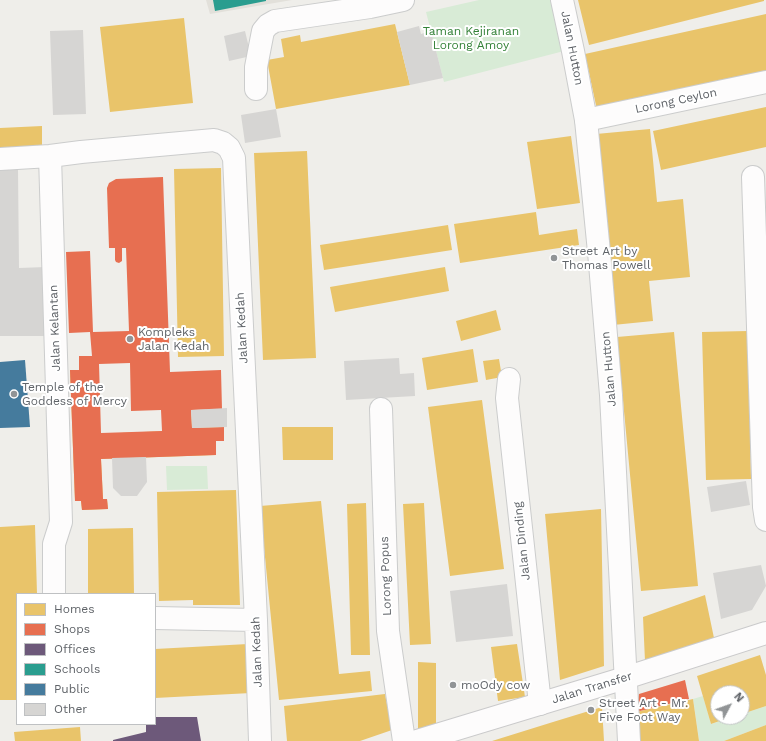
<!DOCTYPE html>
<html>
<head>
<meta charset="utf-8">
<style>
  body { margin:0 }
  #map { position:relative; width:766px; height:741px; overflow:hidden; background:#efeeea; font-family:"Work Sans",sans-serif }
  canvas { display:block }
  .legend { position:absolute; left:16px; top:593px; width:140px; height:132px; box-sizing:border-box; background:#fff; border:1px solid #bfc1c3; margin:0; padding:5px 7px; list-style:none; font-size:12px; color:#5f6368 }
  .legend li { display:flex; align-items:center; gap:8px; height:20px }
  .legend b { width:20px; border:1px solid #bfc1c3 }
  .north { position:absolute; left:710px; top:685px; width:40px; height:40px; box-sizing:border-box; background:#fff; border:1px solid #bfc1c3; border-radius:50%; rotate:49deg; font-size:11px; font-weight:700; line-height:16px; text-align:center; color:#5f6368 }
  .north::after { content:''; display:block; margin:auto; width:14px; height:18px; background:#919496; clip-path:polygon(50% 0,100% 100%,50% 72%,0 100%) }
</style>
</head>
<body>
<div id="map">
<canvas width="766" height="741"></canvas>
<ul class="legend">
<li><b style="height:11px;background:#e9c46a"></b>Homes</li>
<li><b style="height:11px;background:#e76f51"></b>Shops</li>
<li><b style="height:11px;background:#6d597a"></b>Offices</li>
<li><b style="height:11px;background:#2a9d8f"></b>Schools</li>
<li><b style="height:11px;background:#457b9d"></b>Public</li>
<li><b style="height:11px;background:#d6d5d3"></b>Other</li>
</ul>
<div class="north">N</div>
</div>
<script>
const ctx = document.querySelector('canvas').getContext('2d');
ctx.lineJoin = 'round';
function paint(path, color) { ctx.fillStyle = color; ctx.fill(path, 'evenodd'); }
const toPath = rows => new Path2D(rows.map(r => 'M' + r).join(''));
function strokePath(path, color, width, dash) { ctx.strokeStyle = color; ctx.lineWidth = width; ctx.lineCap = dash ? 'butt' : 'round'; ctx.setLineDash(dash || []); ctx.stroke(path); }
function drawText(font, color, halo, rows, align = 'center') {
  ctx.font = font + ' "Work Sans",sans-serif'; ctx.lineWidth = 4; ctx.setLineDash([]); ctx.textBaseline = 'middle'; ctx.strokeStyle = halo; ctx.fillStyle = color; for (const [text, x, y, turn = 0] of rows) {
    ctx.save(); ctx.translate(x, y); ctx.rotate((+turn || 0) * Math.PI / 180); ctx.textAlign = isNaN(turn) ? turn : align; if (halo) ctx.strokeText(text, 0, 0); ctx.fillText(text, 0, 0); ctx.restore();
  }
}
const education = toPath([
  [206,0,292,0,210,14]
]);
const green = toPath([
  [479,0,551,0,564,51,444,82,426,12],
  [166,466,207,466,208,489,167,490],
  [703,696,711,724,732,717,742,717,742,714,766,706,766,725,724,741,699,741,693,699]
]);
const homes = toPath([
  [578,0,764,0,764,1,589,45],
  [766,14,766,73,597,110,585,54],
  [184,18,193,103,110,112,100,27],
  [395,24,410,85,276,109,267,60,284,57,281,39,300,35,301,42],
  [766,107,766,147,661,170,653,131],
  [42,126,42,148,0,150,0,128],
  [650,129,657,202,683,199,690,277,649,281,653,321,613,325,596,134],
  [571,136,580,203,537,209,527,142],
  [307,151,316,358,263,360,254,153],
  [221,168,224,356,178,357,174,169],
  [536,212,539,235,577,229,579,245,460,263,454,224],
  [448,225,452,250,324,270,320,245],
  [445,267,449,291,335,312,330,287],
  [496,310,501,330,461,341,456,321],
  [748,331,751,479,706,480,702,332],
  [674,332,698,586,641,591,617,337],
  [473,349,478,382,427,390,422,358],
  [79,356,92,356,92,367,95,366,98,434,188,430,187,415,177,415,177,406,164,406,164,400,154,401,153,376,165,375,165,380,176,379,176,376,192,375,192,379,203,378,203,375,215,374,215,397,206,398,206,404,191,405,191,410,192,428,224,427,224,441,216,441,216,455,101,459,103,499,107,499,108,509,82,510,81,501,75,501,70,370,79,370],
  [499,359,502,377,486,380,483,361],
  [482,400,504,569,450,576,428,407],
  [282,427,333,427,333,460,283,460],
  [236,490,240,605,193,605,193,600,159,601,157,492],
  [321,501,339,674,370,671,372,691,279,700,260,506],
  [366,503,370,655,351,655,347,504],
  [424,503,431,644,410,645,403,504],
  [601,509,604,666,560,680,545,514],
  [35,525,37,594,17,594,17,700,0,700,0,527],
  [133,528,134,594,88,594,88,529],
  [705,595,714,638,645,661,643,617],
  [248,644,251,693,155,698,155,649],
  [517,644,525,697,498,701,491,647],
  [760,655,766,675,766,706,742,714,742,693,718,693,718,717,731,717,711,724,697,676],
  [418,662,436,663,436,729,418,729],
  [385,694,392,730,360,741,287,741,284,706],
  [693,699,699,741,638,741,636,712],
  [602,707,604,741,492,741,553,722],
  [766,725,766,741,724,741],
  [80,727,81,741,15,741,14,732]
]);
const shops = toPath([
  [163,177,170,372,221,370,222,409,191,410,192,428,224,427,224,441,216,441,216,455,101,459,103,499,107,499,108,509,82,510,81,501,75,501,70,370,79,370,79,356,92,356,90,332,69,333,66,252,90,251,93,332,129,331,126,248,122,248,122,261,119,263,116,262,115,260,115,248,109,248,107,188,109,183,116,179],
  [130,363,131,411,161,410,162,431,101,433,99,364],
  [685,680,689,699,636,712,639,694]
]);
const offices = toPath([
  [155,717,197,717,201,741,113,741,113,740,146,732,146,724,155,724]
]);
const schools = toPath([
  [213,0,266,0,266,1,215,11]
]);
const public = toPath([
  [25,360,30,427,0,428,0,362]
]);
const building = toPath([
  [419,26,421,34,431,31,443,78,410,85,397,32],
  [83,30,86,114,53,115,50,31],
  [245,31,251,56,229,61,224,36],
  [276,109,281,137,245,143,241,115],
  [0,170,18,170,19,268,46,267,47,336,0,336],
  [399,358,400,374,414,373,415,396,346,400,344,361],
  [227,408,227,427,192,428,191,410],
  [146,457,147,482,137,496,121,496,113,488,112,458],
  [746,481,750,505,711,512,707,487],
  [761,565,766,586,752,610,721,619,713,573],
  [507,584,513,636,456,642,450,591]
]);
const minor = toPath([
  [256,89,256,67,263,31,268,25,275,21,370,7,403,0],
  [586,120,766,82],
  [50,156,61,522,54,544,54,594],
  [0,159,50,156,81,152,214,140,223,143,229,148,234,158,256,620,260,741],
  [753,177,764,507,766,520],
  [509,379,507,398,540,704],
  [381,409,388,631,404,741],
  [155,618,256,620]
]);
const tertiary = toPath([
  [562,0,573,51,586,120,599,252,611,395,629,741]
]);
const secondary = toPath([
  [417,741,625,678,766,633]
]);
const markers = [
  [554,258,4,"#919496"],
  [130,339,4,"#919496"],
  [14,394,4,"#919496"],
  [453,685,4,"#919496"],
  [591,710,4,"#919496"]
];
const parkNames = [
  ["Taman Kejiranan",471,31],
  ["Lorong Amoy",471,45]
];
const streetNames = [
  ["Jalan Hutton",572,48,79],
  ["Lorong Ceylon",676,101,-12],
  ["Jalan Kelantan",55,328,-92],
  ["Jalan Kedah",242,328,-93],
  ["Jalan Hutton",609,369,-95],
  ["Jalan Dinding",522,541,-96],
  ["Lorong Popus",386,576,-92],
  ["Jalan Kedah",257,652,-92],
  ["Jalan Transfer",592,688,-17]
];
const poiNames = [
  ["Street Art by",562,251],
  ["Thomas Powell",562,265],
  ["Kompleks",138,332],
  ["Jalan Kedah",138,346],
  ["Temple of the",22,387],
  ["Goddess of Mercy",22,401],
  ["moOdy cow",461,685],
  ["Street Art - Mr.",599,703],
  ["Five Foot Way",599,717]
];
paint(education, '#e2e0da');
paint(green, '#d8ebd6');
paint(homes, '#e9c46a');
paint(shops, '#e76f51');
paint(offices, '#6d597a');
paint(schools, '#2a9d8f');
paint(public, '#457b9d');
paint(building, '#d6d5d3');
strokePath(minor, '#cbcccc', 24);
strokePath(tertiary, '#cbcccc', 24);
strokePath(secondary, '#cacacb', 24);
strokePath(minor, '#fdfcfc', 22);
strokePath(tertiary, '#fdfcfc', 22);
strokePath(secondary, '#fdfcfc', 22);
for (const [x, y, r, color] of markers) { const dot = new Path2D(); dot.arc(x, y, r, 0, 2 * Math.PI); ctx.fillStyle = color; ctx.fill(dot); strokePath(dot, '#fff', 1.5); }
drawText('12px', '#348238', '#fff', parkNames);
drawText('12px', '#5f6368', '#fff', streetNames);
drawText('12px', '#5f6368', '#fff', poiNames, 'left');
</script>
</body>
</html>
